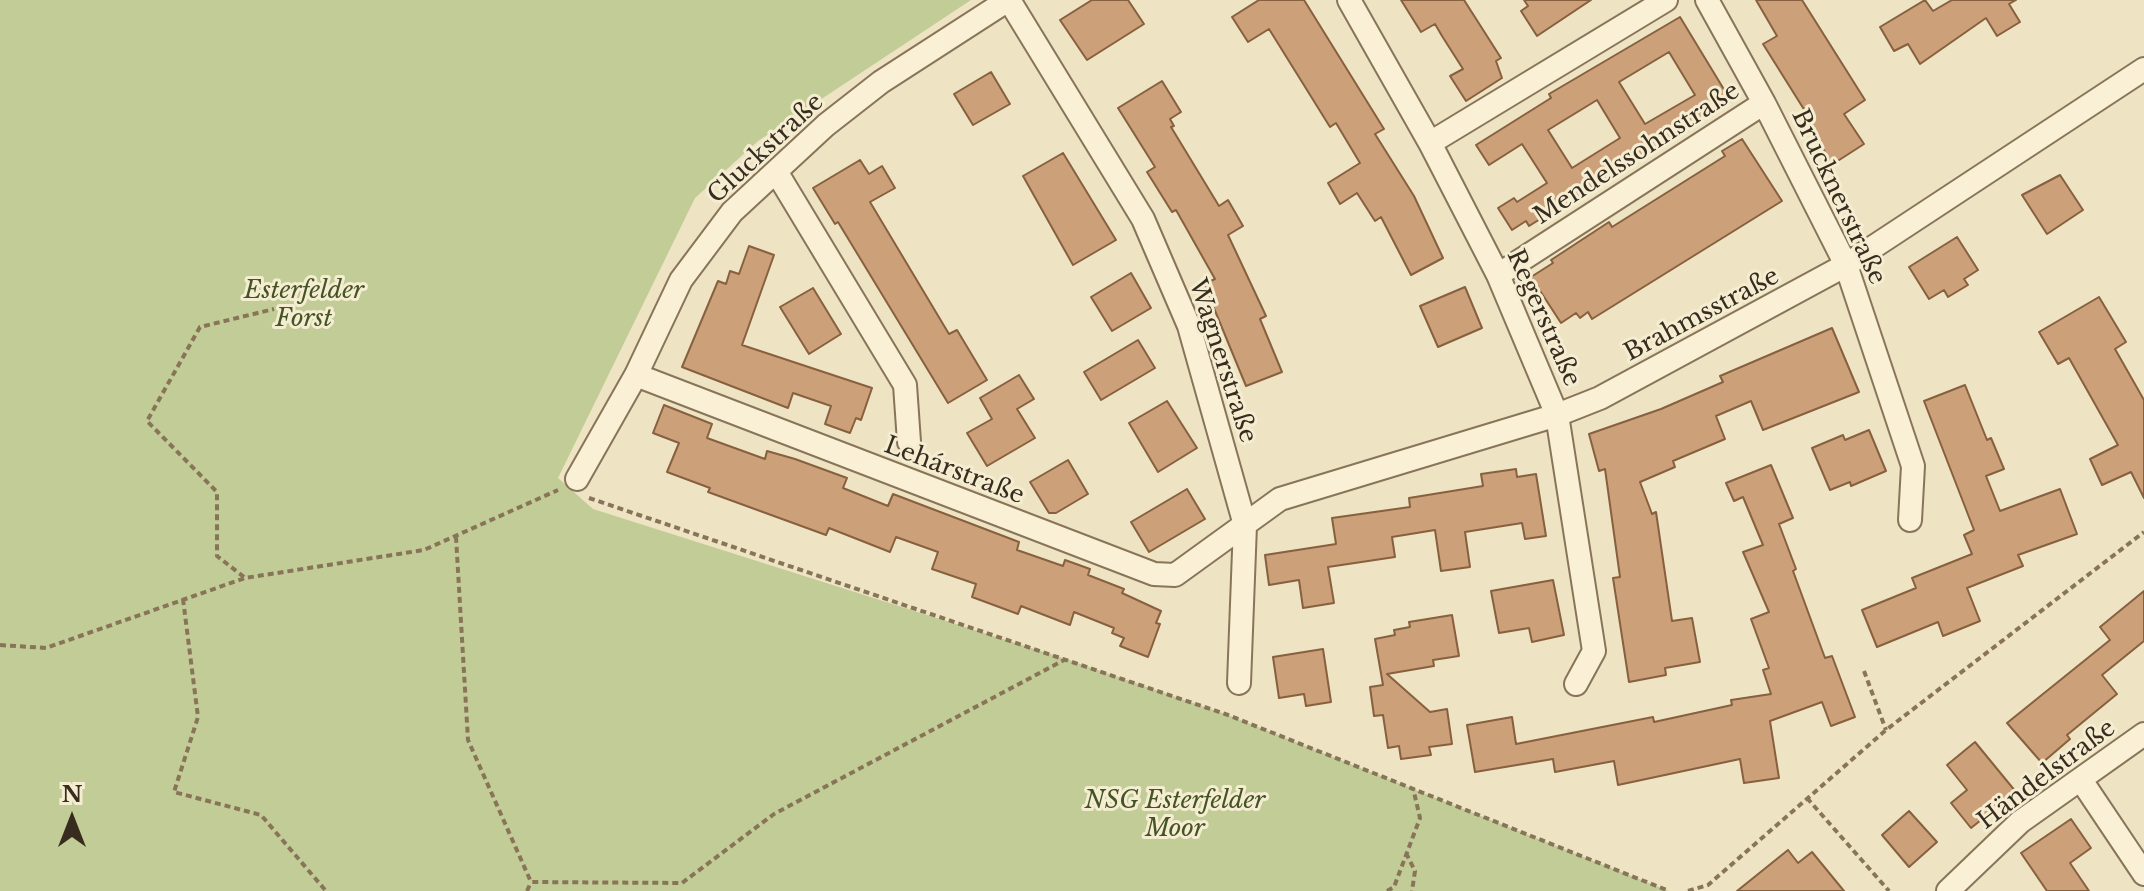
<!DOCTYPE html>
<html>
<head>
<meta charset="utf-8">
<style>
  body { margin:0 }
  #map { position:relative; width:2144px; height:891px; overflow:hidden; background:#eee3c2; font-family:"Libre Baskerville",serif }
  canvas { display:block }
  .north { position:absolute; left:32px; top:779px; width:80px; height:80px; -webkit-text-stroke:6px #f5edd2; paint-order:stroke; rotate:0deg; font-size:22px; font-weight:700; line-height:32px; text-align:center; color:#372c1e }
  .north::after { content:''; display:block; margin:auto; width:28px; height:36px; background:#372c1e; clip-path:polygon(50% 0,100% 100%,50% 72%,0 100%) }
</style>
</head>
<body>
<div id="map">
<canvas width="2144" height="891"></canvas>
<div class="north">N</div>
</div>
<script>
const ctx = document.querySelector('canvas').getContext('2d');
ctx.lineJoin = 'round';
function paint(path, color) { ctx.fillStyle = color; ctx.fill(path, 'evenodd'); }
const toPath = rows => new Path2D(rows.map(r => 'M' + r).join(''));
function strokePath(path, color, width, dash) { ctx.strokeStyle = color; ctx.lineWidth = width; ctx.lineCap = dash ? 'butt' : 'round'; ctx.setLineDash(dash || []); ctx.stroke(path); }
function drawText(font, color, halo, rows, align = 'center') {
  ctx.font = font + ' "Libre Baskerville",serif'; ctx.lineWidth = 6; ctx.setLineDash([]); ctx.textBaseline = 'middle'; ctx.strokeStyle = halo; ctx.fillStyle = color; for (const [text, x, y, turn = 0] of rows) {
    ctx.save(); ctx.translate(x, y); ctx.rotate((+turn || 0) * Math.PI / 180); ctx.textAlign = isNaN(turn) ? turn : align; if (halo) ctx.strokeText(text, 0, 0); ctx.fillText(text, 0, 0); ctx.restore();
  }
}
const green = toPath([
  [0,0,971,0,758,141,695,198,558,478,593,509,1066,659,1228,715,1669,891,0,891]
]);
const building = toPath([
  [1092,0,1128,0,1144,24,1087,60,1060,20,1092,0],
  [1259,0,1304,0,1384,129,1375,134,1414,196,1443,258,1411,275,1381,217,1375,221,1357,193,1340,204,1328,183,1360,163,1336,123,1330,127,1269,29,1248,42,1232,17,1259,0],
  [1401,0,1464,0,1501,58,1496,61,1502,78,1466,101,1450,76,1463,69,1442,36,1435,24,1421,32,1401,0],
  [1524,0,1591,0,1537,36,1521,11,1528,6,1524,0],
  [1756,0,1802,0,1865,100,1844,114,1864,144,1833,164,1805,122,1810,119,1763,44,1777,36,1756,0],
  [1925,0,1933,11,1952,0,2016,0,2009,4,2020,22,1997,36,1986,18,1920,64,1908,44,1894,51,1880,27,1925,0],
  [1680,17,1731,101,1529,226,1526,221,1512,230,1498,208,1514,198,1517,202,1547,183,1522,144,1489,165,1476,145,1551,98,1549,94,1680,17],
  [1669,52,1695,95,1645,124,1619,82,1669,52],
  [1597,100,1620,138,1572,168,1548,130,1597,100],
  [991,72,1010,104,973,125,954,94,991,72],
  [1162,81,1181,112,1170,119,1174,126,1171,127,1219,206,1228,200,1243,226,1228,235,1266,316,1260,319,1282,372,1246,386,1204,284,1215,279,1176,210,1172,212,1147,172,1155,167,1118,108,1162,81],
  [1742,139,1782,201,1592,319,1588,312,1580,318,1576,313,1561,323,1531,277,1553,263,1551,260,1609,222,1612,227,1725,156,1722,151,1742,139],
  [1063,153,1116,240,1073,265,1023,176,1063,153],
  [860,160,869,174,882,166,895,188,870,202,949,334,957,330,987,380,948,403,838,222,835,224,813,188,860,160],
  [2060,175,2083,210,2047,234,2022,195,2060,175],
  [1957,237,1978,270,1964,279,1968,285,1948,297,1944,290,1929,299,1909,267,1957,237],
  [749,246,774,255,742,345,872,388,861,420,856,418,850,433,825,424,831,406,793,393,788,408,682,367,718,281,726,284,730,271,739,274,749,246],
  [1131,273,1151,308,1112,331,1091,297,1131,273],
  [1465,287,1482,328,1438,347,1420,306,1465,287],
  [813,288,841,334,809,354,780,307,813,288],
  [2099,297,2126,342,2115,349,2144,400,2144,498,2131,472,2102,485,2090,459,2118,445,2069,358,2058,364,2039,332,2099,297],
  [1832,328,1859,392,1763,430,1751,401,1716,416,1725,439,1673,461,1675,467,1640,482,1652,514,1656,512,1672,621,1692,618,1700,662,1665,668,1666,675,1629,682,1613,578,1620,577,1605,469,1599,471,1589,434,1661,409,1723,382,1720,376,1832,328],
  [1138,340,1155,368,1101,400,1084,372,1138,340],
  [1019,375,1034,399,1017,409,1035,438,987,466,967,433,992,419,980,398,1019,375],
  [1965,385,1987,440,1991,438,2004,469,1986,476,2000,511,2060,489,2077,534,2018,555,2023,566,1967,588,1980,621,1943,636,1938,622,1877,647,1862,610,1916,588,1912,578,1972,554,1964,535,1974,530,1924,401,1965,385],
  [1167,401,1197,448,1158,472,1129,423,1167,401],
  [664,405,712,424,707,438,765,459,767,451,795,459,847,478,843,488,888,506,893,494,1019,542,1017,550,1063,566,1065,560,1090,569,1088,575,1124,589,1122,593,1161,611,1156,623,1160,624,1148,657,1120,646,1124,638,1112,633,1114,628,1074,612,1070,625,1021,606,1018,614,972,597,976,584,932,569,938,552,896,537,890,552,829,528,826,535,708,492,710,488,667,472,679,443,653,433,664,405],
  [1869,430,1886,471,1851,486,1850,482,1830,490,1812,448,1843,435,1845,440,1869,430],
  [1068,460,1088,494,1056,513,1049,513,1030,482,1068,460],
  [1771,465,1793,518,1779,524,1796,569,1793,571,1825,658,1832,656,1855,717,1831,726,1822,702,1770,721,1779,778,1744,783,1740,759,1618,785,1614,761,1555,772,1553,759,1475,772,1467,725,1512,717,1516,744,1653,717,1654,722,1732,705,1731,700,1771,694,1763,670,1769,668,1751,619,1769,612,1743,552,1763,545,1743,497,1734,501,1726,483,1771,465],
  [1516,469,1517,477,1536,474,1546,536,1525,539,1522,523,1465,532,1470,567,1441,571,1435,530,1392,537,1395,557,1328,567,1334,603,1303,608,1299,580,1269,585,1265,555,1336,544,1332,518,1410,507,1409,498,1483,486,1481,474,1516,469],
  [1187,489,1205,519,1149,552,1131,522,1187,489],
  [1553,580,1564,635,1532,642,1529,628,1499,633,1491,591,1553,580],
  [2144,591,2144,641,2102,675,2117,694,2067,735,2070,739,2042,763,2007,723,2110,640,2100,627,2144,591],
  [1452,615,1459,656,1433,660,1434,666,1387,674,1430,712,1447,709,1452,744,1429,747,1431,755,1401,759,1399,746,1388,748,1383,715,1374,716,1370,687,1383,685,1375,639,1395,635,1394,630,1410,627,1409,622,1452,615],
  [1323,649,1331,702,1306,706,1304,694,1279,698,1273,657,1323,649],
  [1975,742,2016,792,1971,828,1951,803,1967,790,1947,765,1975,742],
  [1909,811,1937,842,1909,867,1882,835,1909,811],
  [2071,819,2091,848,2070,863,2089,891,2047,891,2021,853,2071,819],
  [1788,850,1798,863,1812,852,1844,891,1737,891,1788,850]
]);
const path = toPath([
  [589,498,1228,715,1669,891],
  [456,537,468,740,531,882,682,883,774,814,1066,659],
  [244,577,217,556,217,492,147,421,200,327,274,309],
  [183,599,198,717,174,792,261,815,326,891],
  [0,645,46,648,245,578,424,550,558,490],
  [1864,671,1886,730],
  [1807,798,1889,891],
  [1406,853,1415,871,1412,891],
  [527,891,531,882],
  [1387,891,1394,887,1420,818,1413,788],
  [1688,891,1708,885,1886,730,2144,532]
]);
const minor = toPath([
  [1009,0,1143,219,1189,326,1245,525,1239,683],
  [1349,0,1430,143,1498,275,1557,415,1594,651,1576,684],
  [1707,0,1764,103,1846,265,1913,466,1910,520],
  [1430,143,1666,0],
  [777,173,905,385,909,442],
  [1498,275,1764,103],
  [636,375,1154,574,1175,575,1280,499,1557,415,1600,398,1846,265,2144,69],
  [577,479,636,375,681,280,732,212,826,125,881,82,1008,0],
  [2081,780,2144,874],
  [1948,891,2020,822,2144,734]
]);
const streetNames = [
  ["Gluckstraße",766,149,-43],
  ["Mendelssohnstraße",1637,154,-33],
  ["Brucknerstraße",1838,197,65],
  ["Brahmsstraße",1702,315,-28],
  ["Regerstraße",1543,318,66],
  ["Wagnerstraße",1222,361,72],
  ["Lehárstraße",954,471,21],
  ["Händelstraße",2047,775,-37]
];
const parkNames = [
  ["Esterfelder",304,291],
  ["Forst",304,319],
  ["NSG Esterfelder",1175,801],
  ["Moor",1175,829]
];
paint(green, '#c2cc96');
paint(building, '#cca078');
strokePath(building, '#87603f', 2);
strokePath(minor, '#887559', 26);
strokePath(path, '#887559', 4, [6, 4]);
strokePath(minor, '#f9f0d5', 22);
drawText('24px', '#372c1e', '#f5edd2', streetNames);
drawText('italic 24px', '#455424', '#f5edd2', parkNames);
</script>
</body>
</html>
